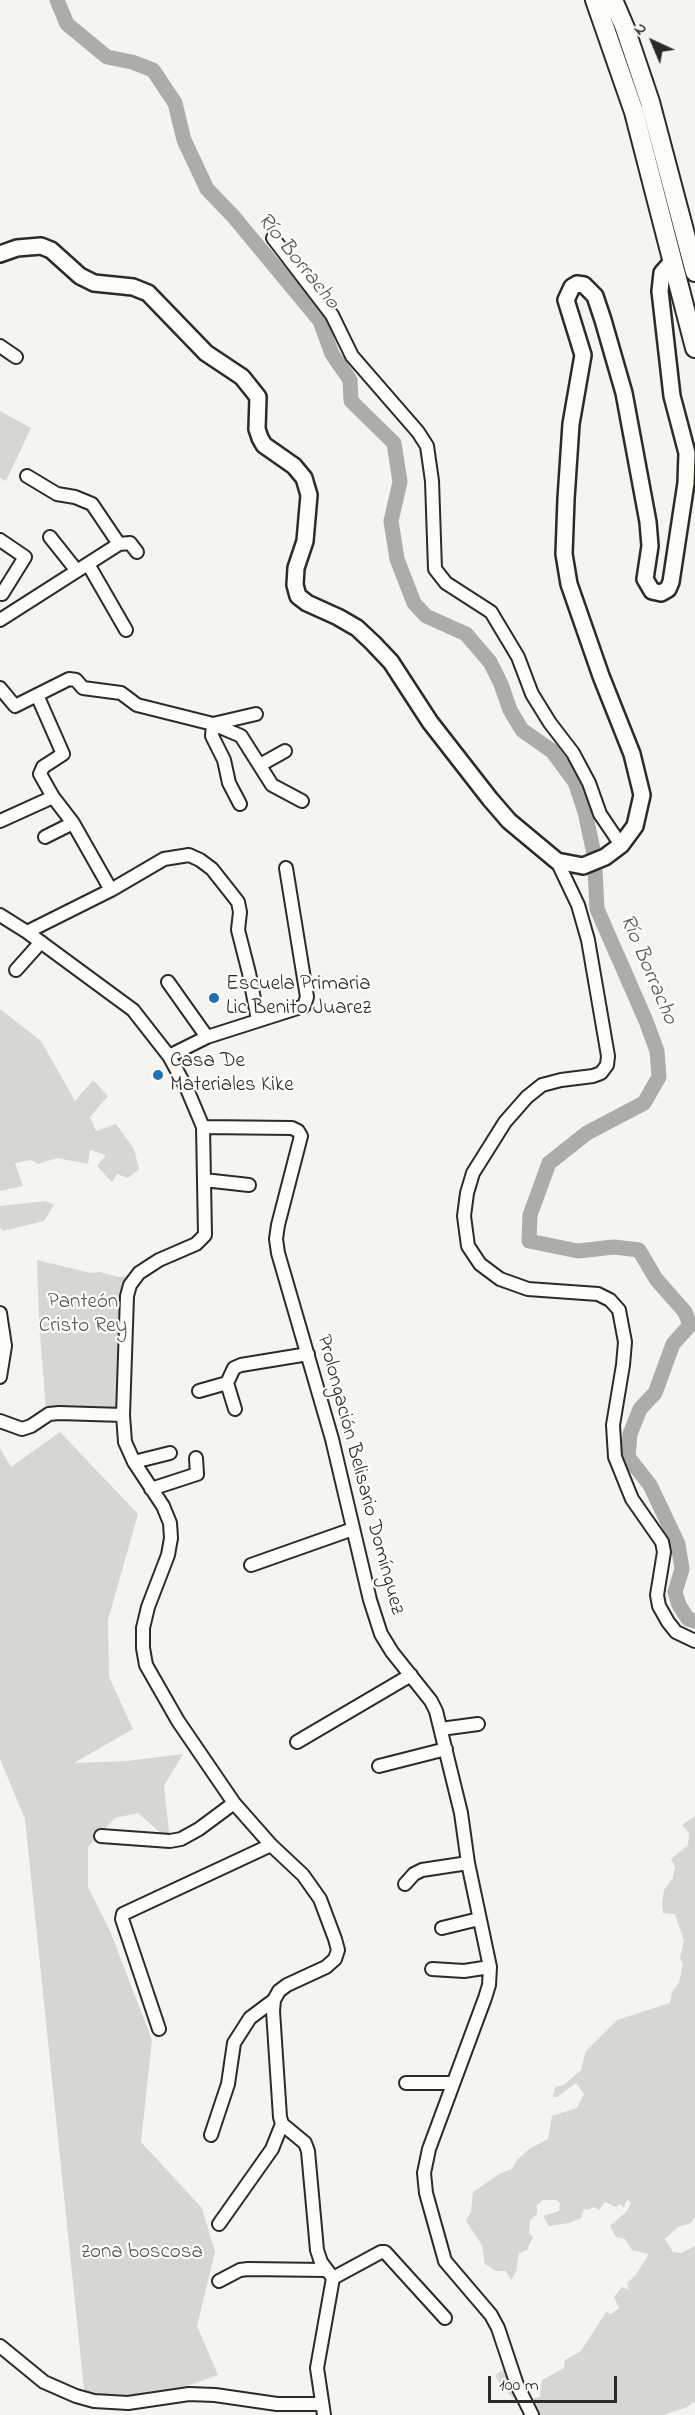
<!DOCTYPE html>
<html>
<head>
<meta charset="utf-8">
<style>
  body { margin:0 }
  #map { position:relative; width:695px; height:2415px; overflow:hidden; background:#f5f4ef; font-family:"Indie Flower",sans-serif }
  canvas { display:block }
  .north { position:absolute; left:623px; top:12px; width:60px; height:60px; -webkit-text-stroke:4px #fdfcf7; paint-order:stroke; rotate:316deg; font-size:16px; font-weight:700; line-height:24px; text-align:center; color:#2b2b2b }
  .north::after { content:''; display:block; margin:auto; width:21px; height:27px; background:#2b2b2b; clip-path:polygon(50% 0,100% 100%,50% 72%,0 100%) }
  .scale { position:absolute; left:488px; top:2376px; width:129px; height:27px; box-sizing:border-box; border:3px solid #2b2b2b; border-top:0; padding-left:8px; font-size:18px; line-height:21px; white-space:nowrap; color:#2b2b2b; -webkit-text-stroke:4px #fdfcf7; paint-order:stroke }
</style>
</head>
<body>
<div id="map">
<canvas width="695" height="2415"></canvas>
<div class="north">N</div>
<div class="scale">100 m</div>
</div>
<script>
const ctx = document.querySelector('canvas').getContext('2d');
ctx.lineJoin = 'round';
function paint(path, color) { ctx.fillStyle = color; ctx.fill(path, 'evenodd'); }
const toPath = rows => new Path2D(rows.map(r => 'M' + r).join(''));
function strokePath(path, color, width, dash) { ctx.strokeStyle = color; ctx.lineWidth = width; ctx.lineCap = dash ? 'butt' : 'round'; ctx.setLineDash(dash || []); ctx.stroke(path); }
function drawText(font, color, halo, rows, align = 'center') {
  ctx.font = font + ' "Indie Flower",sans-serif'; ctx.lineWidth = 4.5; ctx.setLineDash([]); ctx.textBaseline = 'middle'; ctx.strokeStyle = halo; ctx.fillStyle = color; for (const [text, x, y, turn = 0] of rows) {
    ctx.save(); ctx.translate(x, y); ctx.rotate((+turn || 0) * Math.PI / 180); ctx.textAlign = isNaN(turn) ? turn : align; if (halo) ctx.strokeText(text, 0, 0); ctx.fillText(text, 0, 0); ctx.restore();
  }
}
const green = toPath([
  [0,411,31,428,6,481,0,478],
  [0,1009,41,1041,75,1101,93,1080,108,1096,90,1117,96,1131,116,1124,134,1149,139,1169,128,1178,117,1174,112,1182,97,1166,106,1155,90,1150,88,1164,57,1158,38,1164,31,1160,15,1163,23,1186,0,1191],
  [46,1201,54,1205,44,1221,3,1231,0,1228,0,1206],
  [37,1260,91,1273,100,1272,118,1277,131,1276,122,1413,46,1411,39,1319],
  [60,1432,138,1514,108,1620,109,1677,133,1729,74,1763,127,1761,183,1754,164,1786,170,1841,138,1813,115,1818,88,1847,88,1887,110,1931,152,2040,141,2142,202,2208,215,2252,197,2326,218,2375,145,2401,85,2399,25,1819,0,1759,0,1448,11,1467],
  [695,1816,695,2216,691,2223,678,2227,665,2239,673,2252,681,2253,695,2246,695,2403,693,2402,687,2407,664,2415,532,2415,502,2387,495,2375,503,2370,524,2380,522,2392,530,2399,540,2397,542,2380,564,2368,565,2360,581,2351,606,2312,611,2314,619,2308,614,2297,622,2287,629,2290,627,2283,635,2276,649,2254,632,2250,625,2239,616,2237,610,2226,627,2211,631,2203,627,2199,624,2208,620,2204,616,2207,605,2202,599,2210,594,2207,588,2210,584,2209,581,2218,569,2223,549,2226,543,2216,559,2211,560,2203,556,2200,543,2200,537,2205,537,2214,530,2220,529,2233,533,2237,531,2241,527,2250,519,2253,516,2272,511,2280,506,2271,496,2271,485,2264,482,2245,466,2221,471,2212,473,2192,499,2174,512,2169,517,2160,529,2149,548,2139,552,2116,577,2108,584,2094,576,2083,557,2097,553,2097,555,2087,564,2085,581,2070,586,2051,617,2020,670,2003,672,1992,679,1983,683,1964,680,1958,684,1941,675,1914,663,1913,662,1903,664,1890,673,1878,675,1867,671,1859,688,1845,689,1833,682,1825]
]);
const river = toPath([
  [57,0,67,24,107,57,132,62,153,70,175,103,184,140,207,189,233,216,320,321,332,354,350,380,351,401,394,443,400,482,391,521,397,559,414,603,426,616,466,634,490,662,501,684,510,710,522,730,552,751,575,782,585,812,594,854],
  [595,870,597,909,646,1021,657,1051,659,1077,644,1103,587,1133,549,1163,530,1215,529,1241,578,1251,614,1247,639,1250,656,1279,685,1312,690,1325,673,1344,655,1393,640,1409,630,1434,628,1457,650,1485,678,1544,682,1569,675,1592,679,1605,688,1619,695,1621]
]);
const minor = toPath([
  [273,238,332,315,352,356,418,432,427,446,432,481,435,569,446,583,491,612,518,657,532,694,550,723,573,753,589,783,600,814,621,845],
  [0,346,16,357],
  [27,476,57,494,75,497,92,504,119,544],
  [50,537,77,571],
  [0,540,25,557,2,594],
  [88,564,126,630],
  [0,620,119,544,130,543,137,552],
  [0,688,15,706,69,679,76,680,83,688,121,693,137,705,213,724,241,736,272,785,302,801],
  [37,695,63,754,43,767,40,774,53,797,73,823,111,890],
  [260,765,285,751],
  [240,804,229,783,224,760,212,736,213,724,256,714],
  [0,821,53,797],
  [45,837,73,823],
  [557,861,578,905,588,940,608,1056,607,1065,601,1073,593,1076,561,1080,542,1085,527,1097,505,1122,473,1173,467,1193,464,1216,468,1246,480,1264,500,1279,528,1289,598,1294,610,1300,619,1310,625,1342,623,1365,613,1425,615,1457,632,1499,662,1542,664,1552,657,1595,659,1606,668,1622,676,1632,695,1641],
  [0,915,27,932,133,1010,169,1056,187,1089,203,1127,205,1235,196,1244,159,1260,139,1273,130,1285,127,1296,123,1415,125,1442,134,1462,163,1506,170,1523,171,1538,168,1555,148,1607,143,1628,143,1648,146,1665,178,1721,234,1803,271,1845,303,1875,320,1899,335,1939,338,1950,335,1959,326,1967,287,1985,279,1991,274,2000,273,2011,280,2117,282,2124,305,2143,308,2151,317,2250,321,2262,333,2278],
  [27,932,111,890,164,859,189,855,200,860,212,869,238,902,240,912,238,930,249,973,258,1020],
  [16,970,41,942],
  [168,982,207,1037],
  [169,1056,207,1037,304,1006,307,997,286,868],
  [203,1127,292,1128,298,1131,301,1136,278,1225,276,1239,278,1253,332,1439,370,1600,381,1634,392,1652,431,1701,436,1711,461,1813,468,1863,490,1967,489,1985,485,1998,429,2149,424,2173,426,2193,445,2261,491,2315,498,2328,517,2385,532,2415],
  [204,1180,249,1185],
  [0,1313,5,1346,0,1377],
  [199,1391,227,1383],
  [235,1409,227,1383,234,1368,241,1365,308,1354],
  [0,1421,22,1429,31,1426,49,1414,59,1413,123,1415],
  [134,1462,170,1453],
  [151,1489,197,1474,196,1458],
  [251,1565,353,1529],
  [441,1729,478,1724],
  [297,1742,411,1675],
  [379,1766,446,1749],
  [101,1836,170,1841,181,1839,199,1829,234,1803],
  [405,1884,414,1874,422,1870,468,1863],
  [442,1928,479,1919],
  [432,1969,464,1971,490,1967],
  [159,2029,122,1919,123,1914,271,1845],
  [406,2083,453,2083],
  [211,2135,228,2084,234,2043,250,2018,274,2000],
  [219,2224,272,2149,282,2124],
  [333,2278,381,2252,385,2252,445,2318],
  [219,2281,240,2270,248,2269,325,2270],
  [0,2346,44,2382,76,2396,94,2401,128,2403,189,2394,215,2395,277,2404,322,2404],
  [324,2415,317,2368,333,2278]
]);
const major = toPath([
  [0,254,17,248,41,246,51,250,80,276,94,283,133,287,148,293,206,353,242,377,258,397,257,429,260,438,264,445,294,466,304,478,309,495,305,541,296,568,295,585,298,596,307,603,338,617,357,628,373,643,391,662,430,722,490,799,509,821,557,861,583,866,605,857,621,845,635,826,642,795,632,754,601,676,569,584,564,554,566,499,571,424,583,355,566,300,572,287,577,284,584,285,595,296,603,320,624,393,648,522,650,546,645,579,652,591,661,593,668,589,671,582,686,483,687,453,672,396,660,291,662,273,670,264]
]);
const highway = toPath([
  [595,0,634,112,695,348],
  [613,0,625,28,650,102,695,272]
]);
const markers = [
  [214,998,6,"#1f6fb2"],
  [158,1075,6,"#1f6fb2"]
];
const poiNames = [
  ["Escuela Primaria",226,986],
  ["Lic Benito Juarez",226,1010],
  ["Casa De",170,1063],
  ["Materiales Kike",170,1087]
];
const parkNames = [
  ["Panteón",83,1304],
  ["Cristo Rey",83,1328],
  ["zona boscosa",142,2254]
];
const streetNames = [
  ["Prolongación Belisario Domínguez",359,1475,75]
];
const waterNames = [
  ["Río Borracho",297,262,51],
  ["Río Borracho",647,970,67]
];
paint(green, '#d7d6d2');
strokePath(river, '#adaca9', 15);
strokePath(minor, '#2b2b2b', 16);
strokePath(major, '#2b2b2b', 20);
strokePath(highway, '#2b2b2b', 22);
strokePath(minor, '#fdfcf7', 12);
strokePath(major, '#fdfcf7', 15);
strokePath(highway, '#fdfcf7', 18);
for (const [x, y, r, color] of markers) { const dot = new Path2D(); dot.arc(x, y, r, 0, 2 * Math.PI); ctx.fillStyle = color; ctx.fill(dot); strokePath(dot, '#fdfcf7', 2); }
drawText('21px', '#2b2b2b', '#fdfcf7', poiNames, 'left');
drawText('21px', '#565655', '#fdfcf7', parkNames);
drawText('21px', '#2b2b2b', '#fdfcf7', streetNames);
drawText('italic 22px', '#585857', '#fdfcf7', waterNames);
</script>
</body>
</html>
